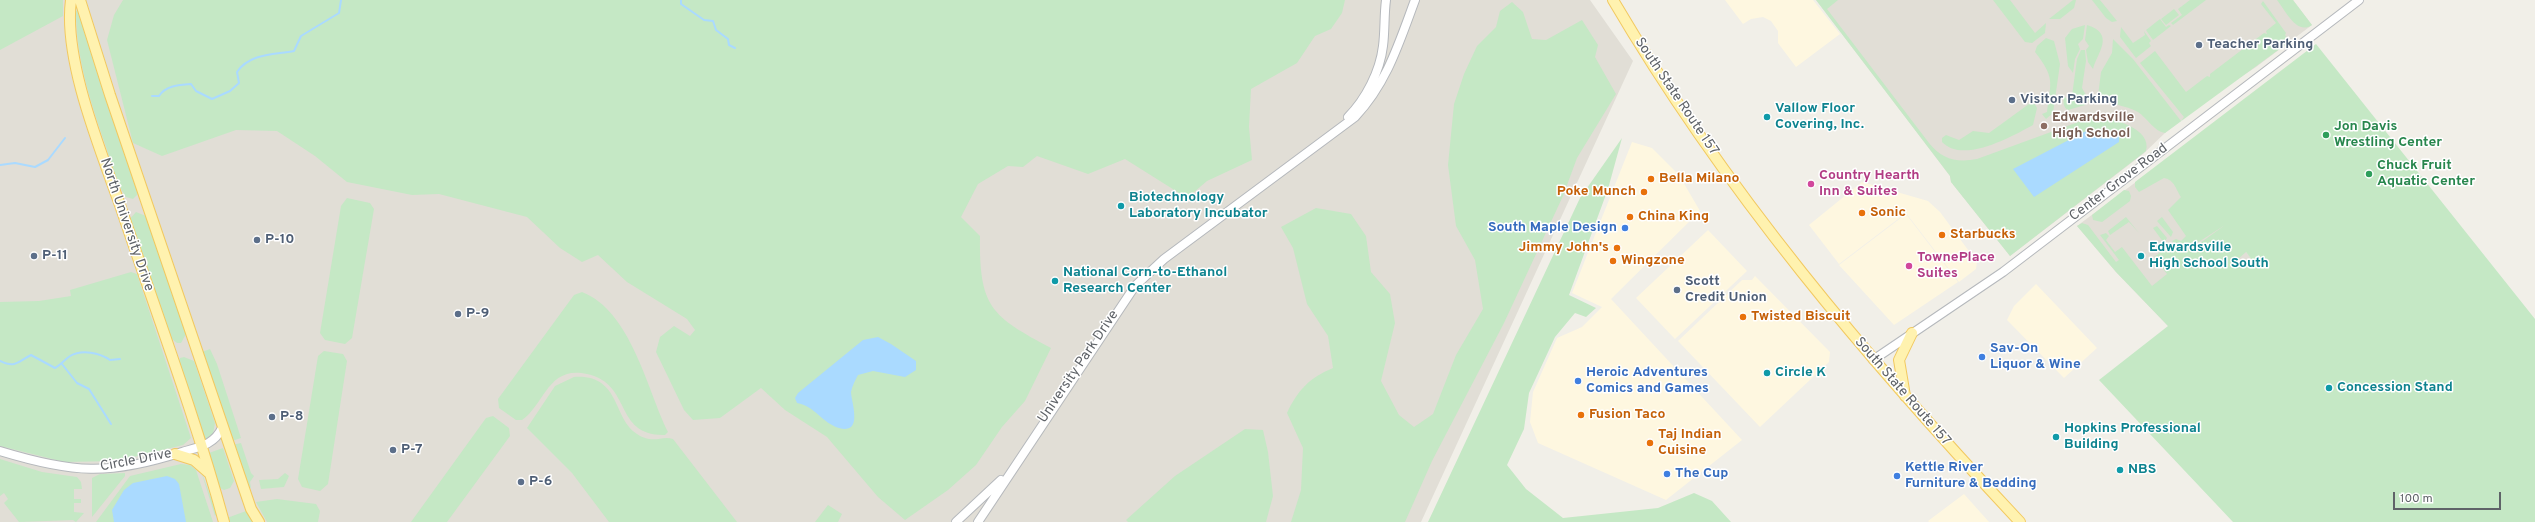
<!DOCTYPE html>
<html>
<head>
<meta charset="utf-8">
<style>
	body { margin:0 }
	#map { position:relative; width:2535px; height:522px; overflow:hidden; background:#f1efe8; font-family:Overpass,sans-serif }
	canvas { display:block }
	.scale { position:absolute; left:2393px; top:492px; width:108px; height:18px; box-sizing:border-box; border:2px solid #5f6368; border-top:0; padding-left:5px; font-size:12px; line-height:14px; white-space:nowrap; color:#5f6368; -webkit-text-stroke:3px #fff; paint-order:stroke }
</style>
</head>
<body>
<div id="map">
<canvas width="2535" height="522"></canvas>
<div class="scale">100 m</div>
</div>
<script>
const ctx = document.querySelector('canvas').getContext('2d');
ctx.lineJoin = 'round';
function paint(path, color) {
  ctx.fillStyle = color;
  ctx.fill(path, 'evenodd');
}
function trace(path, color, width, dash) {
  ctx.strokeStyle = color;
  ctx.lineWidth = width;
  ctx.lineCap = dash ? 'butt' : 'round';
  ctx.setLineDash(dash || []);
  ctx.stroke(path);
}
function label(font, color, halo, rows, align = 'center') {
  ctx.font = font + ' Overpass,sans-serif';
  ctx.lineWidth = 3;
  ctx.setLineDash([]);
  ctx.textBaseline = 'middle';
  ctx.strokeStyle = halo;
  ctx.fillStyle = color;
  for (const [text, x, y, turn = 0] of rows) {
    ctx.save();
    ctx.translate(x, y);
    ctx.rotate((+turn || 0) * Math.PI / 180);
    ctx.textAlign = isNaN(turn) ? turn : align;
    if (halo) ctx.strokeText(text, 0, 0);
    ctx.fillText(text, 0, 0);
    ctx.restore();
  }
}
const commercial = new Path2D(`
	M1725 0H1813L1840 34 1796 67 1778 43V31L1771 21 1763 17 1751 19 1743 24Z
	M1632 142 1652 148 1679 175 1700 211 1611 299 1742 440 1666 500 1538 443 1530 422 1533 392 1557 338 1582 327 1602 307 1572 293Z
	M1862 182 1928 201 1940 212 1977 262 1976 269 1959 282 1906 213 1839 264 1809 225Z
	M1906 214 1958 282 1894 325 1839 265Z
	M1708 230 1747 271 1675 339 1636 298Z
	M1755 276 1830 352 1829 362 1760 427 1678 341 1742 280H1752Z
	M2036 284 2097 348 2064 378 2007 320 2014 306Z
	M1964 494 1989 522H1929L1928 521Z`);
const education = new Path2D(`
	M0 0H1590L1633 61 1421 522H0Z
	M1816 0H2293L2312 25 2256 67 2218 92 2165 133 2143 154 2010 256 1951 182 1950 176Z
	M2152 170H2156L2209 205 2254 262 2168 326 2116 272 2077 226Z`);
const green = new Path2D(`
	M0 0H63V16L0 50Z
	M123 0H1345L1342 13 1331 29 1315 36 1297 63 1251 89 1249 127 1252 160 1207 181 1187 198 1125 159 1088 174 1037 156 1023 167 1008 166 978 184 961 217 980 236C979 307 991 316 1051 348L1025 401 1002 427 976 465 948 490 905 520 878 497 827 437 785 410 761 388 720 418 693 420 684 410 656 352 660 337 674 326 690 336 695 330 687 319 627 282 598 255 582 262 560 248 527 217 439 194 412 195 347 182 315 156 277 131 236 130 162 156 133 143 107 40 114 15Z
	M1816 0H1838L1827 9 1929 143C1942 159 1956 163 1977 159L2092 117C2107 116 2153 127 2146 151L2010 256 1951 182 1950 176Z
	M1993 0H2010L2035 33 2046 23 2045 33 2032 43 2025 42Z
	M2073 0H2076L2074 8 2060 19H2049Z
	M2092 0H2100L2117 21 2112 22 2106 18Z
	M2190 0H2206L2173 25 2171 23 2182 15 2178 9Z
	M2277 0H2293L2312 25C2297 35 2287 13 2277 0Z
	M2263 1 2286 33 2285 35 2288 39 2285 45 2165 133C2155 132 2147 118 2138 112 2126 105 2108 105 2098 96L2101 72 2112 53 2113 39 2133 59 2181 121 2184 117 2140 63 2155 51 2186 92 2207 76 2210 77V74L2264 33 2267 34 2266 31 2276 23 2261 4Z
	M1512 2 1523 12 1532 39 1546 40 1582 20 1598 45 1595 57 1616 94 1577 158 1563 196 1504 323 1432 461 1405 522H1291L1301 490 1303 448 1287 413C1298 390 1309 378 1333 368L1328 336 1307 304 1293 248 1281 227 1316 208 1351 214 1366 236 1371 272 1390 294 1395 323 1381 381 1399 415 1414 427 1433 414 1456 355 1483 309 1475 260 1456 226 1448 165 1454 104 1464 74 1477 46 1496 27 1500 11Z
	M2174 9 2179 15 2166 25 2161 19Z
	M78 10 138 191 137 195 133 199 126 197C116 183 111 162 105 144 90 101 76 57 76 11Z
	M2160 19 2166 27 2169 25 2171 26 2153 40 2146 30Z
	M2085 25 2083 39 2078 44 2080 49 2075 59 2073 73 2068 66 2065 38 2072 29Z
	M2087 25C2116 34 2097 53 2093 69L2088 62 2086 50 2089 46 2085 40Z
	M2121 27 2133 43 2145 35 2144 31 2151 41 2149 43 2151 46 2136 58 2120 37Z
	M2046 38 2054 41 2060 64 2053 113 2046 119 2042 114 2047 112C2051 81 2055 78 2035 52L2037 46Z
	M2316 44 2535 319V522H2233L2099 380 2168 326 2116 272 2077 226 2082 223 2088 225 2116 262 2119 260 2100 235 2106 233 2109 236 2106 240 2115 252 2122 247 2152 286 2167 274 2154 257 2172 244 2179 250 2196 246 2225 225 2194 245 2178 247 2172 241 2176 239 2181 241 2186 236 2168 210 2181 197C2176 190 2175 180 2164 178L2139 192 2135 187V182ZM2246 252 2252 260 2244 262 2238 259Z
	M2081 50H2085L2086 61 2082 88 2089 100 2085 105 2068 110C2063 107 2063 102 2064 96L2071 103 2077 59Z
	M2034 103 2037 108 2033 125C2011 137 1963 164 1942 142V138L1946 135 1959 140 1973 131 1989 133 2029 104Z
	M1622 138 1608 189 1569 295 1596 308 1586 317 1575 313 1555 337 1529 393 1524 429 1507 465 1526 489 1563 518 1658 508 1694 493 1712 501 1731 522H1428L1580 198Z
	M2124 190 2129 191 2131 196 2130 201 2102 222 2093 220 2092 215Z
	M347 198 370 203 374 209 352 338 345 344 325 340 320 333 341 206Z
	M136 212 146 216 186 334 181 343H177L172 339 129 220Z
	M2126 217 2139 233 2129 222 2110 235 2108 231Z
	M2162 217 2173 232 2171 237 2157 221Z
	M2157 226 2167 238 2164 243 2153 228Z
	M131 272 137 274 191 438 183 445 117 461 64 462 0 446V302L39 301 71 296 70 290Z
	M582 292C631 311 647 389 668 432L665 435C613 436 633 384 587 374 548 365 545 404 522 420H516L499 408 498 399 574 295Z
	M210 349 217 364 241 438 229 442 202 352Z
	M324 351 343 354 347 361 328 484 320 491 302 487 298 479 318 356Z
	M184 357 194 361 215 423 213 434 205 442 178 363 180 358Z
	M574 377C621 374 612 418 637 434 654 445 661 435 673 439L737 522H609L572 473 527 428 555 386Z
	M493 416 509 428 510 436 447 522H411L486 418Z
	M1245 429 1263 430 1268 452 1273 496 1266 522H1128L1126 520 1175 476Z
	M241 443 251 473 254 476 250 482 251 488 247 485 232 445Z
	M223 448 234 481 230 488 224 490 218 487 206 454Z
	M0 459 42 472 77 477 81 482 82 489H74V499H81V503H74V512L84 513 76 522 73 520 19 522 4 503 8 499 4 493 0 496Z
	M181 464 190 465 196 470 213 522H96L130 476Z
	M201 471 217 513 215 516Z
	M125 473V476L92 517V478L100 474Z
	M285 473 289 476 284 487 261 489 259 480 278 479Z
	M277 499 316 504 320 511 318 522H267L256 502Z
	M828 505 842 514 838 522H815Z
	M246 511 253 522H228L227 518Z`);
const water = new Path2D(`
	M2088 130H2107L2119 136V142L2034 197 2013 169Z
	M878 337 891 344 916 361V370L905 377 873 371 858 375C855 381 852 386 851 392 851 401 864 435 839 428 822 423 815 406 797 403L795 398 798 393 863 340Z
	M167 476 175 479 179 484 186 522H114L112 510 124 490 133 483Z`);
const stream = new Path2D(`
	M681 0V4L704 20 713 21 716 30 728 39 729 45 735 48
	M152 96H159C166 85 180 85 191 84L196 91 212 99 230 91 239 83 237 72C250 53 274 55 294 51L301 36 339 13 341 0
	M0 165 15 163 35 167 48 160 65 138
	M0 361C15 368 16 363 31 355L55 368C61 365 65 359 70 356 82 349 100 353 110 360L120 359
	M62 364 77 383 89 389 111 424`);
const minor = new Path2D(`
	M1348 117C1366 99 1380 71 1383 46 1385 31 1384 15 1386 0
	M1873 360 2003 272 2359 0
	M0 451C72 473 109 476 182 452 199 447 214 445 222 428
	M956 522 1001 480
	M978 522 1135 286 1164 259 1355 117C1387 83 1399 43 1415 0`);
const major = new Path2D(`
	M71 0C63 60 101 151 121 208 156 312 195 416 224 522
	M80 0 110 95 251 509 259 522
	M1613 0C1725 191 1869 361 2020 522
	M1905 396 1899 360 1912 333
	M175 454 194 460 209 473`);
const markers = [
	[2199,45,4,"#5c6f8a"],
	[2012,100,4,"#5c6f8a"],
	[1767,117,4,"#0f9aa8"],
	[2044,126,4,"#8d6e63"],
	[2326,135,4,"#2e9e5b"],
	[2369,174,4,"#2e9e5b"],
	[1651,179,4,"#e8710a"],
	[1811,184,4,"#d1479c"],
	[1644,192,4,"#e8710a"],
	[1121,206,4,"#0f9aa8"],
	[1862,213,4,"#e8710a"],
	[1630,217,4,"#e8710a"],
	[1625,228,4,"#3f7fe0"],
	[1942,235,4,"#e8710a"],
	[257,240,4,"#5c6f8a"],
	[1617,248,4,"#e8710a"],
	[34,256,4,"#5c6f8a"],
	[2141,256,4,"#0f9aa8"],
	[1613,261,4,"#e8710a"],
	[1909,266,4,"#d1479c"],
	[1055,281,4,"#0f9aa8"],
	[1677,290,4,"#5c6f8a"],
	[458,314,4,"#5c6f8a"],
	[1743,317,4,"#e8710a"],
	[1982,357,4,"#3f7fe0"],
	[1767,373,4,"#0f9aa8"],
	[1578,381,4,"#3f7fe0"],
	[2329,388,4,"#0f9aa8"],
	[1581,415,4,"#e8710a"],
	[272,417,4,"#5c6f8a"],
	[2056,437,4,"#0f9aa8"],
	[1650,443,4,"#e8710a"],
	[393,450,4,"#5c6f8a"],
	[2120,470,4,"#0f9aa8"],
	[1667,474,4,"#3f7fe0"],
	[1897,476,4,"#3f7fe0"],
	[521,482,4,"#5c6f8a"]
];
const serviceNames = [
	["Teacher Parking",2207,45],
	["Visitor Parking",2020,100],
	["P-10",265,240],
	["P-11",42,256],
	["Scott",1685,282],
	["Credit Union",1685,298],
	["P-9",466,314],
	["P-8",280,417],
	["P-7",401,450],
	["P-6",529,482]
];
const streetNames = [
	["South State Route 157",1676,97,56],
	["Center Grove Road",2119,183,-37],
	["North University Drive",126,225,71],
	["University Park Drive",1079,367,-56],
	["South State Route 157",1902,392,49],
	["Circle Drive",136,461,-11]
];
const cultureNames = [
	["Vallow Floor",1775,109],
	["Covering, Inc.",1775,125],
	["Biotechnology",1129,198],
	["Laboratory Incubator",1129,214],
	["Edwardsville",2149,248],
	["High School South",2149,264],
	["National Corn-to-Ethanol",1063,273],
	["Research Center",1063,289],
	["Circle K",1775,373],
	["Concession Stand",2337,388],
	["Hopkins Professional",2064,429],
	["Building",2064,445],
	["NBS",2128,470]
];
const educationNames = [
	["Edwardsville",2052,118],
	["High School",2052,134]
];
const leisureNames = [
	["Jon Davis",2334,127],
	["Wrestling Center",2334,143],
	["Chuck Fruit",2377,166],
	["Aquatic Center",2377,182]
];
const hotelNames = [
	["Country Hearth",1819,176],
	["Inn & Suites",1819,192],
	["TownePlace",1917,258],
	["Suites",1917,274]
];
const foodNames = [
	["Bella Milano",1659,179],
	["Poke Munch",1636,192,"right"],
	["Sonic",1870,213],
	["China King",1638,217],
	["Starbucks",1950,235],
	["Jimmy John's",1609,248,"right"],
	["Wingzone",1621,261],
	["Twisted Biscuit",1751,317],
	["Fusion Taco",1589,415],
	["Taj Indian",1658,435],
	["Cuisine",1658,451]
];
const shopNames = [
	["South Maple Design",1617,228,"right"],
	["Sav-On",1990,349],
	["Liquor & Wine",1990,365],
	["Heroic Adventures",1586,373],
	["Comics and Games",1586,389],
	["Kettle River",1905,468],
	["Furniture & Bedding",1905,484],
	["The Cup",1675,474]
];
paint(commercial, '#fef7e0');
paint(education, '#e1ded6');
paint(green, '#c5e8c5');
paint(water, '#aadaff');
trace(stream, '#aadaff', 2);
trace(minor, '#b5b8bc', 10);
trace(major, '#f2c960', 12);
trace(minor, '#fff', 8);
trace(major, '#fff2af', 10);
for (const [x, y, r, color] of markers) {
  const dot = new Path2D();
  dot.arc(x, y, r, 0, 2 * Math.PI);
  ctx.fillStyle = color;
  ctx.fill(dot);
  trace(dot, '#fff', 1.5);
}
label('bold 14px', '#4e5e75', '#fff', serviceNames, 'left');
label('14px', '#5f6368', '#fff', streetNames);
label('bold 14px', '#0d838f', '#fff', cultureNames, 'left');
label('bold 14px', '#785e54', '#fff', educationNames, 'left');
label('bold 14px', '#27864d', '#fff', leisureNames, 'left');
label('bold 14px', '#b23c85', '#fff', hotelNames, 'left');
label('bold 14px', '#c56008', '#fff', foodNames, 'left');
label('bold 14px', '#366cbe', '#fff', shopNames, 'left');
</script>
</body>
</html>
